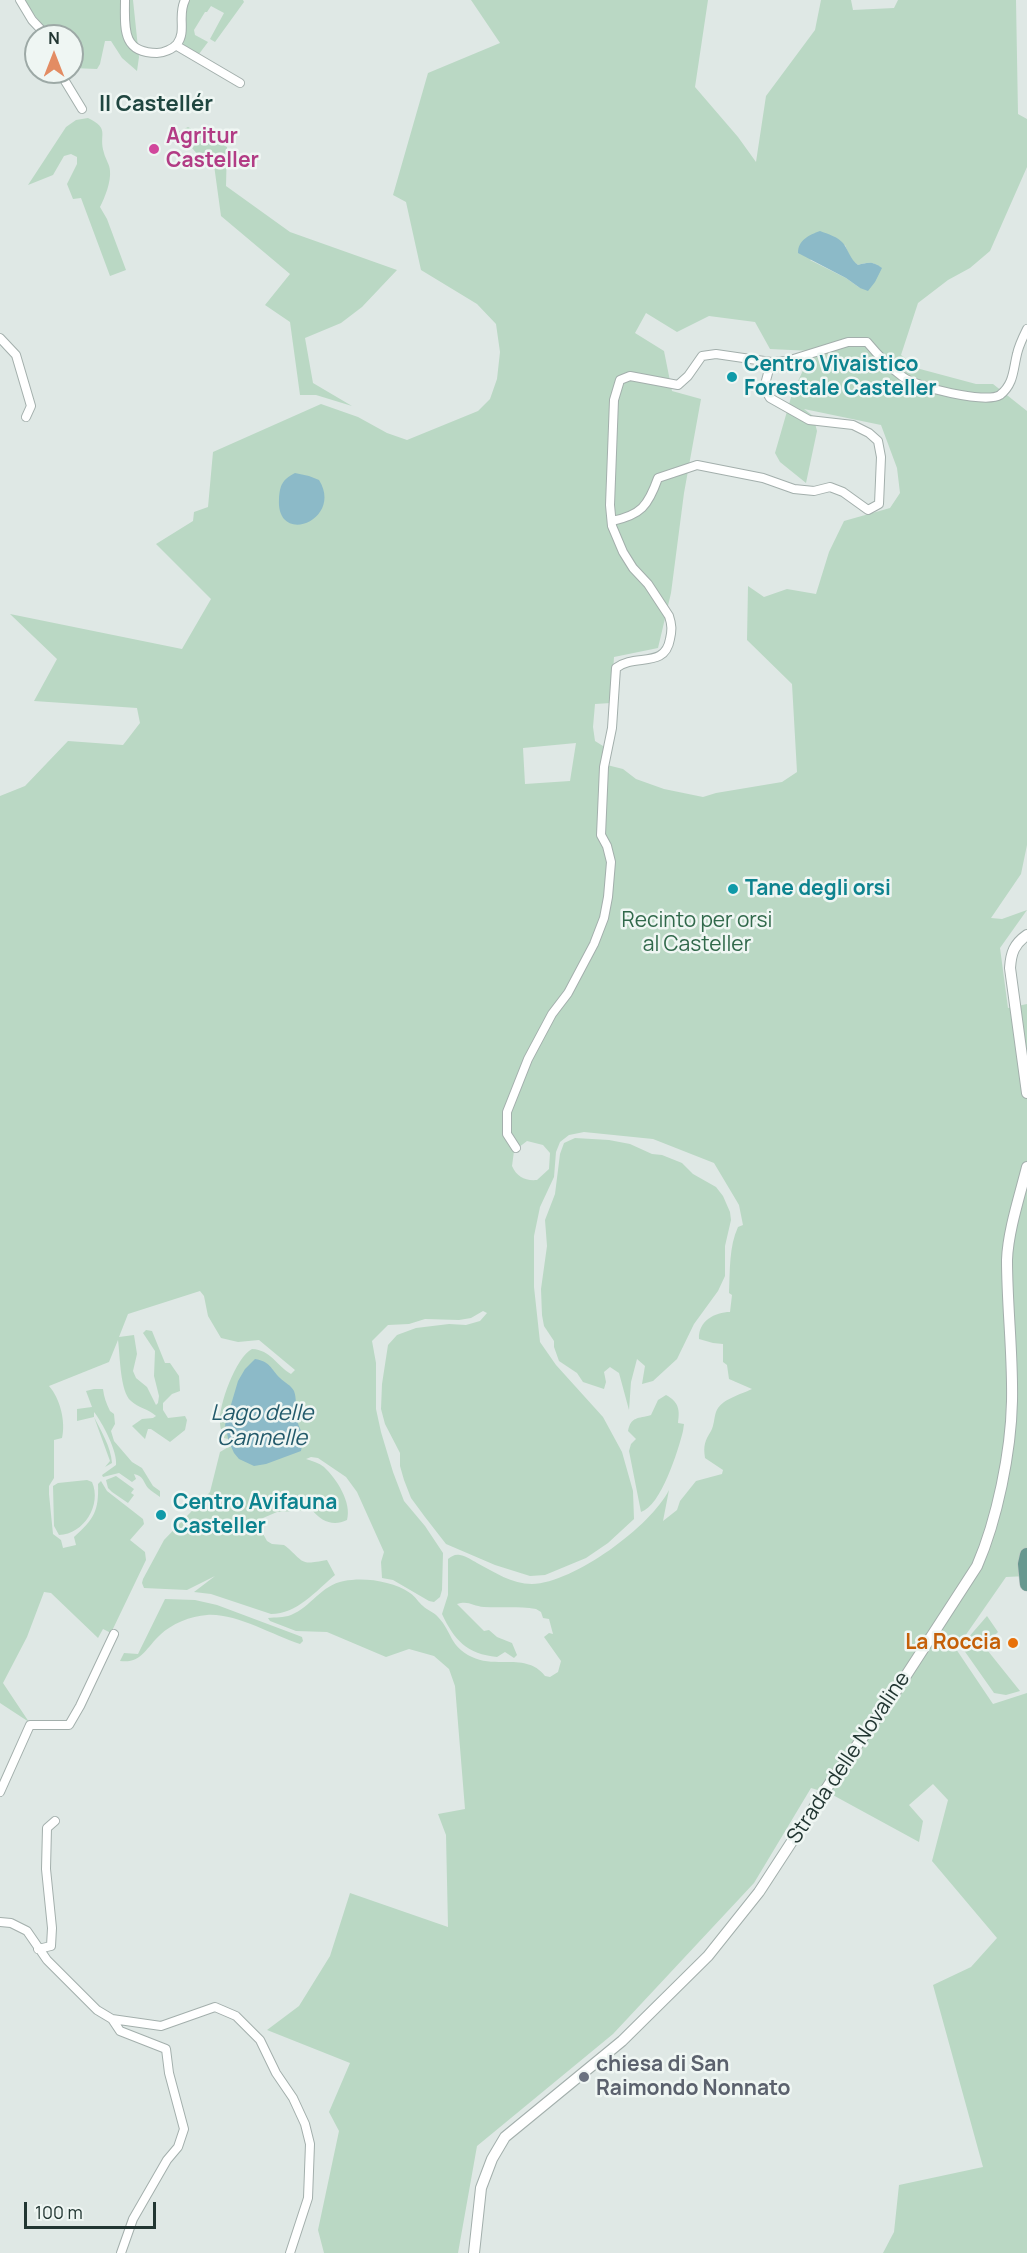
<!DOCTYPE html>
<html>
<head>
<meta charset="utf-8">
<style>
	body { margin:0 }
	#map { position:relative; width:1027px; height:2253px; overflow:hidden; background:#dfe8e5; font-family:Manrope,sans-serif }
	canvas { display:block }
	.north { position:absolute; left:24px; top:24px; width:60px; height:60px; box-sizing:border-box; background:#eff6f3; border:2px solid #9da9a6; border-radius:50%; rotate:0deg; font-size:16px; font-weight:700; line-height:24px; text-align:center; color:#223632 }
	.north::after { content:''; display:block; margin:auto; width:21px; height:27px; background:#e38c63; clip-path:polygon(50% 0,100% 100%,50% 72%,0 100%) }
	.scale { position:absolute; left:24px; top:2202px; width:132px; height:27px; box-sizing:border-box; border:3px solid #223632; border-top:0; padding-left:8px; font-size:18px; line-height:21px; white-space:nowrap; color:#223632; -webkit-text-stroke:4px #eff6f3; paint-order:stroke }
</style>
</head>
<body>
<div id="map">
<canvas width="1027" height="2253"></canvas>
<div class="north">N</div>
<div class="scale">100 m</div>
</div>
<script>
const ctx = document.querySelector('canvas').getContext('2d');
ctx.lineJoin = 'round';
function paint(path, color) {
  ctx.fillStyle = color;
  ctx.fill(path, 'evenodd');
}
function trace(path, color, width, dash) {
  ctx.strokeStyle = color;
  ctx.lineWidth = width;
  ctx.lineCap = dash ? 'butt' : 'round';
  ctx.setLineDash(dash || []);
  ctx.stroke(path);
}
function label(font, color, halo, rows, align = 'center') {
  ctx.font = font + ' Manrope,sans-serif';
  ctx.lineWidth = 5;
  ctx.setLineDash([]);
  ctx.textBaseline = 'middle';
  ctx.strokeStyle = halo;
  ctx.fillStyle = color;
  for (const [text, x, y, turn = 0] of rows) {
    ctx.save();
    ctx.translate(x, y);
    ctx.rotate((+turn || 0) * Math.PI / 180);
    ctx.textAlign = isNaN(turn) ? turn : align;
    if (halo) ctx.strokeText(text, 0, 0);
    ctx.fillText(text, 0, 0);
    ctx.restore();
  }
}
const green = new Path2D(`
	M22 0H133L139 57 137 71 122 58 111 41H105L100 64 97 69 72 68V36H52Z
	M189 0H243L244 2 215 42 210 39 224 13 211 6 207 12H205L194 30 195 35 208 42 199 54C194 53 184 50 183 43 181 35 186 9 189 0Z
	M471 0H708L695 87 738 137 756 162 766 96 815 30 821 0H851L853 10 894 8 898 0H1016L1018 114 1027 119V167L990 251 970 268 948 280 918 303 901 355 920 369 976 384H993L1027 411V845L1021 874 991 918 1002 919 1027 910 1000 948 1008 1008 1027 1004V1576L1006 1577 956 1649 993 1704 1027 1693V2253H883L894 2232 899 2185 983 2167 933 1985 971 1967 997 1938 932 1861 948 1800 933 1784 909 1805 923 1821 919 1842 831 1794 811 1788 754 1883 613 2034 477 2146 458 2253H324L318 2230 339 2131 329 2112 350 2063 267 2030 299 2006 330 1956 350 1893 448 1927 446 1835 438 1814 465 1809 455 1686 449 1669 434 1656 409 1649 386 1657 327 1632 296 1631 270 1621 268 1618C276 1617 283 1618 291 1615 311 1607 321 1585 344 1581 364 1577 393 1581 410 1593 416 1597 418 1602 423 1606 427 1610 434 1612 438 1617 453 1633 449 1646 472 1657 496 1669 527 1652 545 1676L550 1677 558 1672 561 1661 544 1637 549 1633 553 1634 549 1619 543 1618 541 1612 536 1609C518 1606 502 1608 484 1607 473 1606 468 1600 457 1604L484 1631 489 1630 497 1637 512 1643 517 1655 514 1658 505 1652 497 1657C467 1654 454 1640 442 1614L448 1595V1559C452 1556 455 1554 460 1555 466 1556 472 1560 477 1563 494 1572 512 1584 532 1584 574 1583 651 1526 669 1490L663 1521 677 1510 680 1501 696 1481 722 1474 723 1470 705 1458C703 1445 705 1441 711 1431 714 1426 714 1418 716 1412 721 1399 740 1395 752 1389L729 1379 727 1365 723 1362V1344L713 1343 699 1339C698 1321 715 1312 730 1312L732 1295 729 1293C730 1271 729 1246 738 1227L743 1225 739 1205 714 1163 653 1139 584 1132 569 1135 560 1142 556 1152 554 1177 540 1207 534 1236V1287L540 1342 556 1365 603 1417 622 1452 633 1491 634 1519 608 1543 586 1558 545 1575 530 1576 495 1565 446 1544 425 1517 411 1498 404 1480 400 1466V1453L385 1424 381 1409 382 1384 388 1345 397 1335 416 1328 449 1324 466 1325 480 1321 487 1313 483 1311 471 1318 459 1320 425 1319 409 1324 388 1325 372 1341 376 1363V1409L381 1432 393 1472 404 1501 425 1526 443 1553 442 1590 440 1597 434 1602 429 1601 393 1580 382 1578 381 1562 384 1552 357 1492 346 1477 318 1458 311 1457 306 1459C312 1461 319 1463 324 1467 337 1479 352 1503 347 1520 333 1527 321 1521 312 1510L277 1512 256 1521 267 1541 272 1544 284 1545C305 1561 297 1566 327 1560L335 1575C316 1591 297 1614 271 1614L211 1594 194 1592 215 1576 187 1590 144 1588 142 1583 143 1579 164 1540 210 1492 220 1452 230 1446 246 1459 228 1439 224 1438C222 1433 220 1428 220 1423 218 1406 236 1357 252 1349 271 1350 276 1365 291 1374L295 1370 259 1340 238 1342 221 1338 208 1316 204 1296 200 1291 128 1314 119 1337 134 1335 137 1354 133 1371 136 1378 147 1387 156 1405 158 1403 159 1396 154 1376 155 1351 143 1333 146 1330 152 1331 165 1363H170L179 1376 180 1391 172 1394 163 1403V1410L168 1418 185 1416 187 1420 185 1430 170 1442 151 1429H148L145 1439 132 1426 142 1419 153 1418 156 1416C149 1409 138 1408 131 1401 120 1392 120 1354 118 1340L109 1362 49 1386C60 1398 66 1422 62 1438L54 1440V1478L49 1486V1494L53 1534 61 1540 63 1548 76 1545 74 1537C94 1519 99 1511 98 1484L101 1481 107 1491 143 1519 144 1524 130 1540 145 1552 146 1560 111 1633 103 1629 98 1638 51 1593 44 1592 27 1637 3 1683 29 1722 0 1703V796L25 786 68 741 123 745 140 723 137 708 34 701 57 659 10 614 182 649 211 599 156 544 193 521 194 512 208 507 213 452 321 404 358 417 387 433 407 440 478 411 490 399 497 379 500 352 496 324 477 304 421 270 406 202 393 195 428 73 500 43ZM845 245 851 260 858 265C868 262 873 261 881 268L860 288 846 278 810 260ZM646 313 677 332 709 316 755 322 770 349 812 351 792 394 775 453 780 462 806 483 817 431 813 416 804 409 881 425 897 468 900 493 890 508 844 521 829 552 816 594 787 589 764 597 748 586 747 640 792 684 797 772 782 782 716 793 703 797 664 789 636 779 623 769 603 764V746L595 741 593 727 595 704 611 703 614 657 658 648 671 593 684 493 701 399 672 391 664 351 635 333ZM576 743 570 781 525 784 523 748ZM527 1141 543 1145 550 1153 549 1169 537 1180C525 1181 517 1177 512 1166L514 1151Z
	M88 118C111 129 98 134 104 153 105 158 110 165 110 171 111 182 105 197 100 207L107 219 126 270 110 276 81 198 73 199 67 184 77 164V157L71 154 64 156 53 175 28 185 66 127 76 120Z
	M188 127 227 147 226 186 290 232 397 270 362 307 341 323 305 338 313 383 352 406 316 395H300L290 322 265 305 290 274 221 216 214 165 199 156 178 132Z
	M575 1138 609 1140 630 1144 652 1154 662 1155 682 1163 693 1174 716 1187 723 1196 730 1212 731 1220 725 1246V1276L718 1291 694 1324 677 1359 653 1381 642 1384 645 1366 637 1359 631 1382 629 1410 619 1373 610 1367 604 1372 606 1382 604 1389 583 1382 577 1373 559 1361 554 1347V1341L544 1326 542 1315 541 1289 547 1246 545 1220 555 1194 560 1154 564 1143Z
	M94 1389H103C104 1397 106 1403 110 1411L114 1414 115 1424 111 1431 114 1441 132 1462 142 1468 153 1486 160 1491V1497C156 1494 151 1491 148 1488 143 1482 144 1476 134 1474L136 1479 132 1482 119 1473 103 1477 102 1475 116 1465C118 1452 102 1422 94 1412V1417C101 1431 111 1447 112 1463L105 1467 110 1461 94 1417 77 1421V1409L92 1407 86 1391Z
	M666 1395C679 1402 680 1410 678 1423L684 1424 683 1431C678 1451 661 1506 641 1512L629 1451 631 1444 636 1439 628 1431C631 1416 638 1419 651 1415L658 1400Z
	M116 1476 134 1489 131 1493 134 1495 128 1503 112 1492 108 1488 106 1480Z
	M87 1480 92 1482C102 1505 84 1534 59 1535L54 1526 53 1486 58 1483Z
	M165 1599 195 1600 217 1605 297 1635 302 1637 303 1641 300 1644C272 1635 236 1613 207 1615 191 1616 171 1624 160 1635 146 1648 141 1664 120 1661L124 1653 138 1654Z
	M987 1616 998 1632 984 1646 1020 1691 1006 1695 994 1693 961 1646Z`);
const water = new Path2D(`
	M820 231C828 234 838 237 843 243 849 251 850 259 858 265 868 262 873 261 882 268L875 282 868 291 860 288 846 278 798 253C798 240 809 235 820 231Z
	M295 473 309 476 319 480C344 520 276 547 279 499 280 485 282 480 295 473Z
	M255 1359C271 1362 270 1368 280 1378 285 1383 291 1385 294 1391 297 1399 295 1407 296 1415 299 1434 306 1429 301 1451L266 1464 254 1466 239 1459 234 1453 229 1442 225 1425 238 1381 245 1369Z`);
const minor = new Path2D(`
	M20 0 32 20 47 36
	M125 0C125 27 121 53 157 53 163 53 173 49 177 44 187 31 177 16 185 0
	M177 46 240 83
	M63 72 65 81 82 109
	M0 338 16 355 31 406 26 417
	M612 521C641 515 648 506 658 478L697 465 763 478 794 489 814 491 830 487 843 492 868 510 879 504 881 457 878 441 869 433 853 425 809 420 770 398 764 388 771 362
	M516 1148 507 1134V1112L528 1059 552 1014 568 993 594 944 604 918 608 897 611 862 607 846 601 835 604 767 612 728 616 668C635 653 665 669 670 639 672 630 672 625 669 616L648 584 633 568 623 552 612 526 610 505 614 400 620 380 630 376 678 385 688 376 702 356 716 354 771 362 787 361 848 342H867C877 354 889 367 903 377 916 387 986 404 1000 395 1014 384 1013 370 1017 354 1019 345 1023 337 1027 329
	M0 1792 30 1725H69L80 1706 114 1634
	M0 1922 11 1923 27 1931 47 1960 97 2010 112 2019 120 2031 166 2049 169 2073 184 2129 178 2147 167 2160 133 2219 121 2253
	M38 1949 51 1946 52 1928 46 1869 47 1828 55 1821
	M112 2019 161 2026 215 2007 236 2016 260 2040 276 2073 293 2098 305 2124 310 2144 308 2198 290 2253`);
const tertiary = new Path2D(`
	M1027 935C1014 944 1011 953 1010 968L1027 1093
	M474 2253 481 2188 492 2159 505 2137 622 2041 708 1956 759 1892 830 1783 896 1691 977 1566C997 1520 1011 1452 1012 1401 1013 1354 1007 1307 1007 1260 1008 1231 1020 1195 1027 1167`);
const primary = new Path2D(`
	M1027 1555 1025 1564 1027 1584`);
const markers = [
	[154,149,6,"#d1479c"],
	[732,377,6,"#0f9aa8"],
	[733,889,6,"#0f9aa8"],
	[161,1515,6,"#0f9aa8"],
	[1013,1643,6,"#e8710a"],
	[584,2077,6,"#6b7280"]
];
const hotelNames = [
	["Agritur",166,137],
	["Casteller",166,161]
];
const cultureNames = [
	["Centro Vivaistico",744,365],
	["Forestale Casteller",744,389],
	["Tane degli orsi",745,889],
	["Centro Avifauna",173,1503],
	["Casteller",173,1527]
];
const parkNames = [
	["Recinto per orsi",697,921],
	["al Casteller",697,945]
];
const foodNames = [
	["La Roccia",1001,1643]
];
const streetNames = [
	["Strada delle Novaline",849,1758,-56]
];
const worshipNames = [
	["chiesa di San",596,2065],
	["Raimondo Nonnato",596,2089]
];
const neighbourhoodNames = [
	["Il Castellér",156,105]
];
const waterNames = [
	["Lago delle",262,1414],
	["Cannelle",262,1439]
];
paint(green, '#bad8c4');
paint(water, '#8cbac8');
trace(minor, '#a3afac', 10);
trace(tertiary, '#a3afac', 12);
trace(primary, '#bdc3c2', 15);
trace(minor, '#fff', 8);
trace(tertiary, '#fff', 10);
trace(primary, '#689990', 14);
for (const [x, y, r, color] of markers) {
  const dot = new Path2D();
  dot.arc(x, y, r, 0, 2 * Math.PI);
  ctx.fillStyle = color;
  ctx.fill(dot);
  trace(dot, '#eff6f3', 2);
}
label('bold 21px', '#b23c85', '#eff6f3', hotelNames, 'left');
label('bold 21px', '#0d838f', '#eff6f3', cultureNames, 'left');
label('21px', '#31694b', '#eff6f3', parkNames);
label('bold 21px', '#c56008', '#eff6f3', foodNames, 'right');
label('21px', '#223632', '#eff6f3', streetNames);
label('bold 21px', '#5b616d', '#eff6f3', worshipNames, 'left');
label('bold 22px', '#204640', '#eff6f3', neighbourhoodNames);
label('italic 22px', '#235a6b', '#eff6f3', waterNames);
</script>
</body>
</html>
